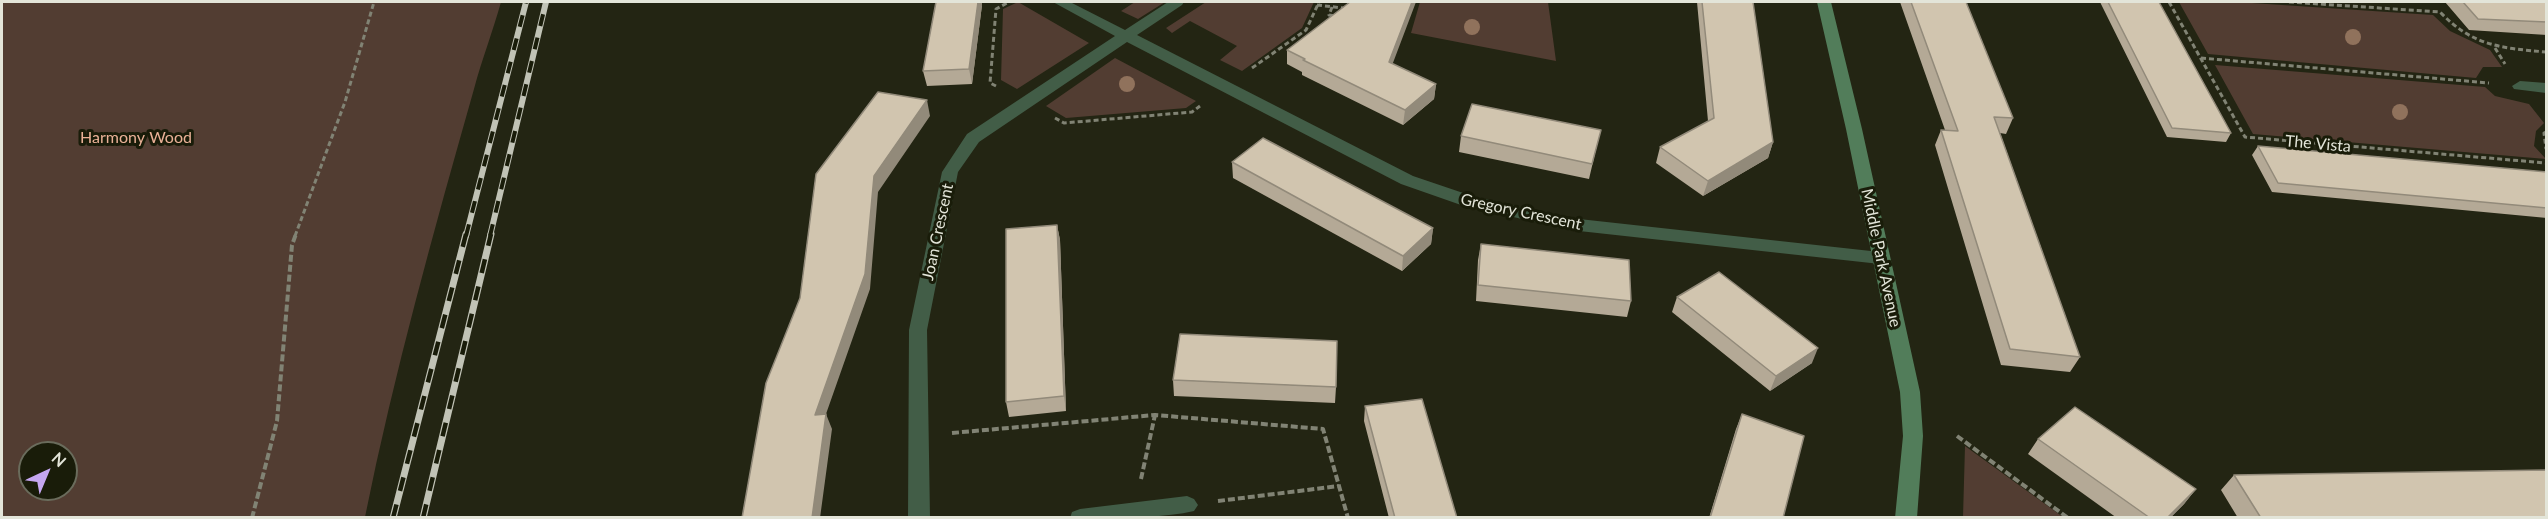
<!DOCTYPE html>
<html>
<head>
<meta charset="utf-8">
<style>
	body { margin:0 }
	#map { position:relative; width:2548px; height:519px; overflow:hidden; background:#232513; font-family:Lato,sans-serif }
	canvas { display:block }
	.frame { position:absolute; inset:0; border:3px solid #e3e5d9; pointer-events:none }
	.north { position:absolute; left:18px; top:441px; width:60px; height:60px; box-sizing:border-box; background:#191c09; border:2px solid #6a6c5c; border-radius:50%; rotate:44deg; font-size:16px; font-weight:700; line-height:24px; text-align:center; color:#e3e5d9 }
	.north::after { content:''; display:block; margin:auto; width:21px; height:27px; background:#c5a7f1; clip-path:polygon(50% 0,100% 100%,50% 72%,0 100%) }
</style>
</head>
<body>
<div id="map">
<canvas width="2548" height="519"></canvas>
<div class="frame"></div>
<div class="north">N</div>
</div>
<script>
const ctx = document.querySelector('canvas').getContext('2d');
ctx.lineJoin = 'round';
function paint(path, color) {
  ctx.fillStyle = color;
  ctx.fill(path, 'evenodd');
}
function trace(path, color, width, dash) {
  ctx.strokeStyle = color;
  ctx.lineWidth = width;
  ctx.lineCap = dash ? 'butt' : 'round';
  ctx.setLineDash(dash || []);
  ctx.stroke(path);
}
function label(font, color, halo, rows, align = 'center') {
  ctx.font = font + ' Lato,sans-serif';
  ctx.lineWidth = 6;
  ctx.setLineDash([]);
  ctx.textBaseline = 'middle';
  ctx.strokeStyle = halo;
  ctx.fillStyle = color;
  for (const [text, x, y, turn = 0] of rows) {
    ctx.save();
    ctx.translate(x, y);
    ctx.rotate((+turn || 0) * Math.PI / 180);
    ctx.textAlign = isNaN(turn) ? turn : align;
    if (halo) ctx.strokeText(text, 0, 0);
    ctx.fillText(text, 0, 0);
    ctx.restore();
  }
}
const green = new Path2D(`
	M2 2H501C493 31 482 59 474 89 434 230 394 373 365 517H2ZM30 453H66V489H30Z
	M1018 2 1089 43 1017 89 1001 80 1003 9Z
	M1135 2H1165L1138 19 1121 11Z
	M1206 2H1314L1302 28 1242 71 1220 60 1237 46 1190 21 1172 33 1166 28Z
	M1420 2H1548L1556 61 1411 33Z
	M2179 2H2237L2433 15 2450 31 2490 50 2502 67H2483L2476 78 2208 54Z
	M1115 58 1196 101 1186 108 1066 118 1046 106Z
	M2215 65 2485 87 2495 96 2529 104 2544 123 2536 131 2534 146 2546 159 2253 134Z
	M1965 446 2063 517H1963Z`);
const pathFar1 = new Path2D(`
	M2169 2 2245 137 2546 163
	M2289 2 2440 12C2473 46 2500 48 2546 52
	M1317 5 1343 8
	M1332 7 1329 15 1335 16
	M2495 48 2505 64
	M2201 58 2489 83
	M1252 68 1306 30 1319 2
	M996 86 990 83 996 9 1009 2
	M1055 118 1064 123 1192 112 1200 106
	M2546 132 2544 133 2546 149
	M295 236 345 102 374 2`);
const path = new Path2D(`
	M952 433 1155 415 1323 429 1348 518
	M1957 436 2068 518
	M1141 479 1155 415
	M1218 501 1339 486
	M252 518 277 421 292 245 296 234`);
const street = new Path2D(`
	M1053 2H1070L1125 30 1168 2H1184L1182 5 1137 35 1413 176 1472 196 1570 218 1880 252 1886 254 1889 258 1886 262 1880 264 1570 230 1461 205 1401 184 1127 42 979 142 958 172 927 330 930 518H908L909 330 942 172 967 134 1115 36Z
	M2520 81 2546 83V93L2514 89 2512 86Z
	M1187 496 1194 499 1198 505 1194 511C1159 519 1108 518 1070 518L1072 512 1080 509Z`);
const secondary = new Path2D(`
	M1817 2H1831L1862 129 1920 392 1923 436 1917 518H1895L1903 436 1900 392 1846 129Z`);
const railFar1 = new Path2D(`
	M466 236 526 2
	M490 236 546 2`);
const rail = new Path2D(`
	M393 518 466 234
	M423 518 491 234`);
const trees = [
	[1472,27],
	[2353,37],
	[1127,84],
	[2400,112]
];
const wall = new Path2D(`
	M1697 2H1753L1773 142 1768 158 1703 196 1656 163 1660 147 1708 121Z
	M1900 2H1966L2013 118 2006 134 2000 133 2080 357 2070 372 2001 365 1935 145 1941 130H1945Z
	M2100 2H2159L2231 133 2226 142 2167 137Z
	M2445 2H2547V35L2469 30Z
	M982 5 972 84 927 86 923 71Z
	M1287 50 1392 64 1436 84 1434 99 1403 125 1302 75V72L1287 64Z
	M1461 136 1597 145 1589 179 1459 152Z
	M2258 146 2547 172V218L2272 192 2252 155Z
	M1232 162 1433 228 1431 244 1402 271 1233 178Z
	M1057 225 1060 240 1066 411 1009 417 1006 402Z
	M1481 244 1631 301 1627 317 1476 301 1478 260Z
	M1677 297 1812 363 1770 391 1672 312Z
	M1173 380 1336 387 1335 403 1174 396Z
	M1365 406 1457 518H1389L1364 421Z
	M1742 414 1783 518H1709L1736 429Z
	M2038 439 2196 489 2184 504 2170 518H2117L2028 454Z
	M2234 475 2547 518H2238L2221 490Z`);
const shadedWall = new Path2D(`
	M978 2H982V5L972 84 969 69Z
	M1412 2H1416L1388 76 1389 62Z
	M1436 84 1434 99 1403 125 1405 110Z
	M927 100 930 116 878 192 870 289 826 414 832 429 820 518H812L815 415 874 176Z
	M1773 142 1768 158 1703 196 1708 181Z
	M1057 225 1060 240 1066 411 1064 396Z
	M1433 228 1431 244 1402 271 1403 256Z
	M1818 348 1812 363 1770 391 1776 376Z
	M2196 489 2184 504 2170 518H2167Z`);
const building = new Path2D(`
	M936 2H978L969 69 923 71Z
	M1350 2H1412L1389 62 1436 84 1405 110 1303 60 1305 59 1287 50Z
	M1702 2H1753L1773 142 1708 181 1660 147 1714 118Z
	M1911 2H1966L2013 118 1994 117 2080 357 2010 349 1941 130 1958 131Z
	M2108 2H2159L2231 133 2172 128Z
	M2463 2H2547V22L2478 19Z
	M878 92 927 100 874 176 865 274 815 415 826 414 812 518H742L766 383 800 298 816 174Z
	M1472 104 1601 130 1592 164 1461 136Z
	M1263 138 1433 228 1403 256 1232 162Z
	M2258 146 2547 172V208L2278 183Z
	M1057 225 1064 396 1006 402V229Z
	M1481 244 1629 260 1631 301 1478 285Z
	M1719 272 1818 348 1776 376 1677 297Z
	M1180 334 1337 341 1336 387 1173 380Z
	M1422 399 1457 518H1395L1365 406Z
	M2075 407 2196 489 2167 518H2150L2038 439Z
	M1742 414 1804 436 1783 518H1710Z
	M2547 470V518H2261L2234 475Z`);
const parkNames = [
	["Harmony Wood",136,138]
];
const streetNames = [
	["The Vista",2318,144,5],
	["Gregory Crescent",1521,212,12],
	["Joan Crescent",938,232,-78],
	["Middle Park Avenue",1881,258,78]
];
paint(green, '#523d32');
trace(pathFar1, '#818374', 3, [5, 3]);
trace(path, '#818374', 4, [7, 3]);
paint(street, '#425d47');
paint(secondary, '#527d5a');
trace(railFar1, '#c1c3b6', 6);
trace(rail, '#c1c3b6', 7);
trace(railFar1, '#191c09', 4, [12]);
trace(rail, '#191c09', 4.5, [14]);
ctx.fillStyle = '#90725c';
for (const [x, y] of trees) {
  ctx.beginPath();
  ctx.arc(x, y, 8, 0, 2 * Math.PI);
  ctx.fill();
}
paint(wall, '#b4a996');
paint(shadedWall, '#928a7a');
paint(building, '#d1c5af');
trace(building, '#928a7a', 1.5);
label('16px', '#eab197', '#191c09', parkNames);
label('16px', '#e3e5d9', '#191c09', streetNames);
</script>
</body>
</html>
